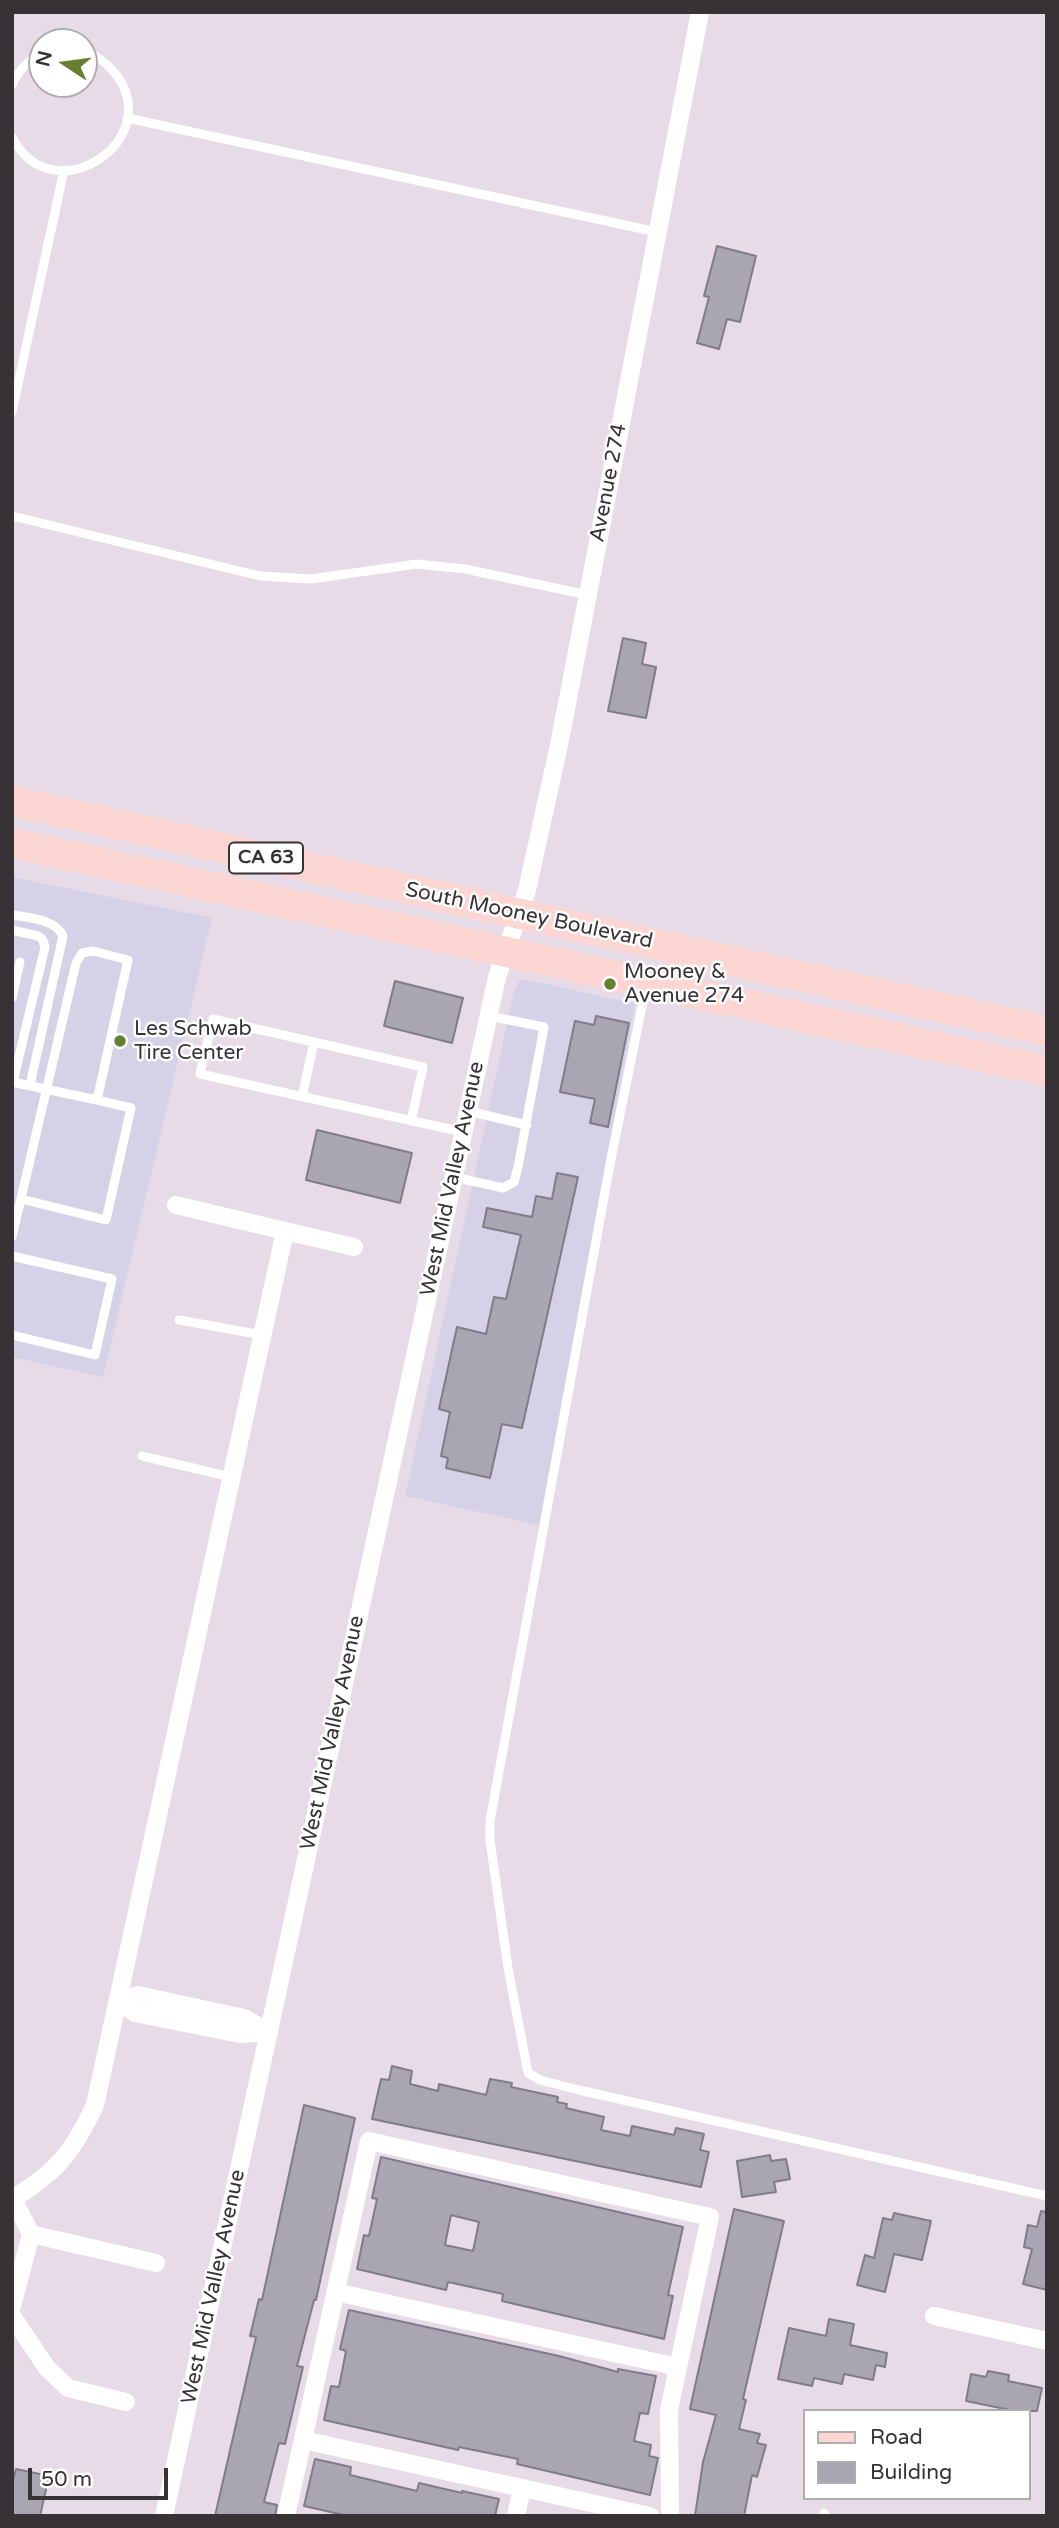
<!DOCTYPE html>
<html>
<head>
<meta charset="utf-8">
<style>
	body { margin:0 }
	#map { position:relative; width:1059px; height:2528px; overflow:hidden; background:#e6dbe6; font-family:"Varela Round",sans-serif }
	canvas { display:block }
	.frame { position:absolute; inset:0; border:14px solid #363236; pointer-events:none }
	.legend { position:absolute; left:803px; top:2409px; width:228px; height:91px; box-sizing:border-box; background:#fff; border:2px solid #afadaf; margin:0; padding:9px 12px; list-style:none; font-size:21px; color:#363236 }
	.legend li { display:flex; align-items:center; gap:14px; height:35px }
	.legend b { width:35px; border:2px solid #afadaf }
	.north { position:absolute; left:28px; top:28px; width:70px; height:70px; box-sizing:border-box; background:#fff; border:2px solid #afadaf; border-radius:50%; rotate:283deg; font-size:19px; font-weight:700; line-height:28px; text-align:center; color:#363236 }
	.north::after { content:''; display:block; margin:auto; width:24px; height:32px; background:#677f31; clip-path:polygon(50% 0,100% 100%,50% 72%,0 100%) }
	.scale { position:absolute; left:28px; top:2468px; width:140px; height:32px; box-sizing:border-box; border:4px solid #363236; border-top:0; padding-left:9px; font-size:21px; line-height:24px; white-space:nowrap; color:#363236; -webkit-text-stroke:5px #fff; paint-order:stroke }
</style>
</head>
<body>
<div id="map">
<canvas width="1059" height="2528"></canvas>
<div class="frame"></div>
<ul class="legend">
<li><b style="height:9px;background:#fbd6d3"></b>Road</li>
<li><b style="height:19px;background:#aaa5b3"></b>Building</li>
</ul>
<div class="north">N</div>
<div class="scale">50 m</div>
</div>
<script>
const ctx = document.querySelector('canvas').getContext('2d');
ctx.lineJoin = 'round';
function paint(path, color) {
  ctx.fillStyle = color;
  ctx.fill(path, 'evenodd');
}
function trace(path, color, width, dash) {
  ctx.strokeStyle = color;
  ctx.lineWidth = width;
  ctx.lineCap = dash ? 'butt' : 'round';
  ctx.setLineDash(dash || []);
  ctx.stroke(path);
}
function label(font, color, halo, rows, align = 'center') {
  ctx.font = font + ' "Varela Round",sans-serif';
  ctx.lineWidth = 5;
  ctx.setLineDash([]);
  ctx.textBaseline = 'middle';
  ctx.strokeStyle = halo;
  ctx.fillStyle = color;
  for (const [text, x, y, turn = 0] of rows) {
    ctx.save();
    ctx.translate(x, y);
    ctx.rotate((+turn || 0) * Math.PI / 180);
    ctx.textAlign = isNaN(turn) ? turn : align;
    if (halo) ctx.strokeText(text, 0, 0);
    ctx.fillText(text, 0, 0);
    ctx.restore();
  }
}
const commercial = new Path2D(`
	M12 877 212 918 103 1377 12 1357Z
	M520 980H528L635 1004 539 1525 405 1496 514 991Z`);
const building = new Path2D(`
	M717 246 756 256 740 322 727 319 719 349 697 343 709 297 704 296Z
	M623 638 646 643 642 664 656 667 646 718 608 711Z
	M395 981 463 998 452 1043 384 1026Z
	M596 1016 629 1023 608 1127 590 1123 595 1099 560 1092 575 1021 594 1025Z
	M317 1130 412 1153 400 1203 306 1180Z
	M557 1173 578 1177 522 1428 502 1424 490 1478 446 1468 448 1458 441 1456 450 1412 439 1409 457 1327 486 1334 494 1297 506 1299 521 1235 483 1227 487 1208 532 1217 536 1196 552 1199Z
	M392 2066 412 2071 410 2084 438 2091 439 2084 486 2095 490 2079 512 2083 511 2087 558 2097 557 2102 567 2104 566 2108 604 2117 601 2130 630 2136 632 2126 674 2135 676 2128 704 2134 700 2150 709 2152 701 2187 372 2119 381 2079 389 2080Z
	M304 2105 355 2118 316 2300H314L297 2366 303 2367 285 2444 279 2443 264 2502 277 2505 275 2516H215L256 2337 250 2336 259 2299 262 2300Z
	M770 2155 771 2161 786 2159 790 2179 774 2182 776 2192 742 2197 737 2161Z
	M381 2157 683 2227 668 2295 673 2296 664 2339 502 2301 503 2294 448 2282 446 2290 357 2269 364 2235 369 2236 377 2199 372 2198ZM451 2215 479 2222 473 2251 445 2245Z
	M734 2209 784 2221 743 2399 746 2400 739 2429 760 2434 757 2443 766 2445 757 2477 752 2475 744 2516H695L703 2462 716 2415 690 2409Z
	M1041 2211 1047 2212V2290L1023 2284 1032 2249 1024 2247 1028 2225 1037 2227Z
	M894 2213 931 2221 922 2260 894 2254 885 2292 857 2285 865 2255 874 2258 883 2218 892 2220Z
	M349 2310 559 2356 618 2372V2369L656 2376 648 2414 640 2413 634 2441 651 2445 649 2456 658 2458 650 2495 517 2464 518 2459 459 2447 458 2450 324 2420 331 2386 339 2387 346 2351 340 2349Z
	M829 2319 854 2324 850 2345 887 2353 885 2367 876 2365 873 2380 844 2374 842 2384 814 2378 812 2386 778 2379 789 2328 826 2336Z
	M988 2371 1009 2375 1008 2381 1042 2388 1037 2411H1015L966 2401 971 2374 986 2377Z
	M315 2459 351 2467 350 2475 417 2491 419 2483 462 2493V2491L499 2499 495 2516H348L304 2506Z
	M16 2469 49 2476 40 2516H12V2484Z`);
const service = new Path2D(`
	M12 85C19 70 27 61 42 54
	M127 118 657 232
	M12 137C53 217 169 138 114 72 106 63 96 54 84 51
	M12 412 64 170
	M12 516 260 576 311 579 417 564 465 569 588 595
	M12 915C29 918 56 919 63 936L30 1085
	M12 930 38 936 43 940 45 947 13 1082
	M646 986 611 1159 490 1821V1840L508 1968 528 2073 540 2080 579 2090 1047 2196
	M12 998 20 962
	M12 1082 97 1100 128 960 93 951 82 953 76 963C55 1054 33 1146 12 1237
	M302 1097 314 1042
	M468 1111 527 1125
	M411 1121 423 1067 213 1019 200 1074 463 1132
	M454 1177 503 1188 514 1182 518 1167 544 1027 489 1016
	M21 1199 106 1220 131 1108 97 1100
	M12 1256 112 1279 95 1355 12 1335
	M179 1320 262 1335
	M142 1456 231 1477
	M824 2513 825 2516`);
const minor = new Path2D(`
	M176 1205 285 1231
	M119 2001 138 1995 244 2018 269 2032
	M119 2001 135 2013 240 2034 269 2032
	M12 2199C57 2172 73 2152 95 2105L285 1231 354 1247
	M31 2234 156 2263
	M335 2292 678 2367
	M12 2306 31 2234 13 2199
	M12 2316 47 2368 68 2388 126 2402
	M934 2316 1047 2341
	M303 2440 650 2516
	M164 2516 497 977 527 890 559 745 700 12
	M286 2516 369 2141 710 2217 669 2410 670 2516
	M516 2516 522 2488`);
const primary = new Path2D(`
	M12 801 1047 1031
	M12 843 1047 1071`);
const markers = [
	[610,984,7,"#677f31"],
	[120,1041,7,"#677f31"]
];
const shields = [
	[266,858,74]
];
const shieldNames = [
	["CA 63",266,858]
];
const streetNames = [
	["Avenue 274",609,483,-79],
	["South Mooney Boulevard",529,916,12],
	["West Mid Valley Avenue",453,1179,-78],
	["West Mid Valley Avenue",333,1733,-78],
	["West Mid Valley Avenue",214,2287,-78]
];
const poiNames = [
	["Mooney &",624,972],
	["Avenue 274",624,996],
	["Les Schwab",134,1029],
	["Tire Center",134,1053]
];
paint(commercial, '#d5d2e8');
paint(building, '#aaa5b3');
trace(building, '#807c88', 2);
trace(service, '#fff', 9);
trace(minor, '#fff', 18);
trace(primary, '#fbd6d3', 30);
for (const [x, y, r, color] of markers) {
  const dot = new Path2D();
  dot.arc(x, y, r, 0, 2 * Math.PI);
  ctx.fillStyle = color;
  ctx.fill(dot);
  trace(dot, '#fff', 2.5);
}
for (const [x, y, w] of shields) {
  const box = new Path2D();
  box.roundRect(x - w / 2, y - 15.5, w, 31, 5);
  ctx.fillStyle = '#fff';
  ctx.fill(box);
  trace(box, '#363236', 2);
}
label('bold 19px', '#363236', null, shieldNames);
label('21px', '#363236', '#fff', streetNames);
label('21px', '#363236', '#fff', poiNames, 'left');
</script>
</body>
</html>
